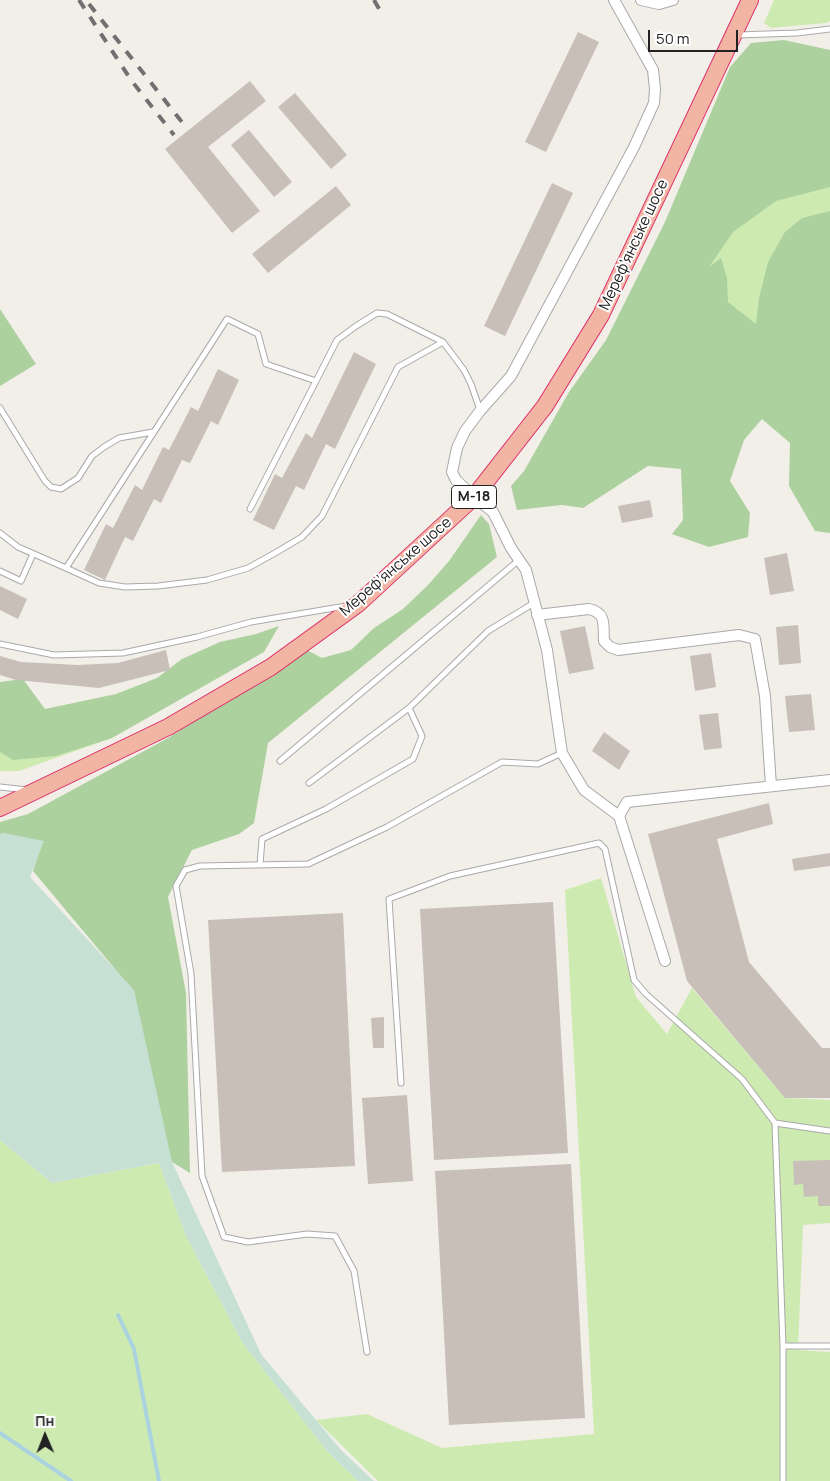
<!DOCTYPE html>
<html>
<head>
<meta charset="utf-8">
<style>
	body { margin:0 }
	#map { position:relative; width:830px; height:1481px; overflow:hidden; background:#f2efe9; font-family:Manrope,sans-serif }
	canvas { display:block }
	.north { position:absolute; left:20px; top:1411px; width:50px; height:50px; -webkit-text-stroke:4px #fff; paint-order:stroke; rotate:359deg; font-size:14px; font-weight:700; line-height:20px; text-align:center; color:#222 }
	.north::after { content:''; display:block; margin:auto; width:18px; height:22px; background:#222; clip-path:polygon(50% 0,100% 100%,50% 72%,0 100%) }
	.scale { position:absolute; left:648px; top:30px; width:90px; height:22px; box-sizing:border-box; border:2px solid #222; border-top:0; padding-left:6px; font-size:15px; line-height:18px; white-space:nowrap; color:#222; -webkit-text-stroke:4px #fff; paint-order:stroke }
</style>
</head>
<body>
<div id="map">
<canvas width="830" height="1481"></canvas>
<div class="north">Пн</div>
<div class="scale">50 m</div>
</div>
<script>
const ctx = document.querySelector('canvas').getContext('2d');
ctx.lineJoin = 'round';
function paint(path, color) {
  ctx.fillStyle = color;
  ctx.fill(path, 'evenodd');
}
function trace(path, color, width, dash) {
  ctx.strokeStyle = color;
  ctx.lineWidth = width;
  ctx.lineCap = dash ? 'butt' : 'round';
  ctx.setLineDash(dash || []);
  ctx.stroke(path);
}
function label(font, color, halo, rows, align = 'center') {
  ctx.font = font + ' Manrope,sans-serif';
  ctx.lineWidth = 4;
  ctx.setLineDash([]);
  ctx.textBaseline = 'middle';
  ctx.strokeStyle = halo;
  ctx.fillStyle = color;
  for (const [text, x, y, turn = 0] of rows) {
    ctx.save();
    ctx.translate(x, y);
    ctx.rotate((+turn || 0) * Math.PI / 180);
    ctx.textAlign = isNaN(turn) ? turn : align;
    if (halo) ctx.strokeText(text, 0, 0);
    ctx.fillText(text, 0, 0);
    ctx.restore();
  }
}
const grass = new Path2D(`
	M774 0H830V21L826 23 771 28 764 23Z
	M782 179H830V400L713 340 696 247Z
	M112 738 19 771H0V741L10 747Z
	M601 878 636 997 667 1034 692 988 785 1098 830 1100V1223L803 1225 798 1350 830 1352V1481H378L316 1420 367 1414 442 1448 594 1434 565 890Z
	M0 1140 52 1183 159 1163 186 1236 242 1342 327 1451 358 1481H0Z`);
const forest = new Path2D(`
	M784 40 830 50V187L776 201 733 232 709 267 721 258 727 278 728 302 756 324 759 298 768 262 785 232 802 218 830 211V533L815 531 789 486 790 443 762 419 744 440 730 481 750 513 748 537 709 547 672 534 683 520 681 469 648 466 583 508 562 505 517 510 511 486 524 471 569 392 606 340 665 222 730 67 751 43Z
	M0 309 36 364 0 386Z
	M481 515 489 524 497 557 268 743 254 823 239 834 192 850 168 897 186 993 190 1173 172 1162 120 975 33 871 41 846 0 843V822L28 814 168 738 307 650 322 658 351 650 374 628 403 609 429 584 449 561Z
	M279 626 264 652 112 738 56 756 13 760 0 752V682L23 679 45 709 116 694 157 678 182 659 220 642 256 634Z`);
const wetland = new Path2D(`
	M4 833 44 841 30 877 134 990 172 1162 261 1354 341 1450 374 1481H358L327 1451 242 1342 186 1236 159 1163 52 1183 0 1140V834Z`);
const stream = new Path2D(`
	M118 1315 134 1349 159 1481
	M0 1433 71 1481`);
const building = new Path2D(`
	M578 32 599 42 546 152 525 142Z
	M250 81 266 101 208 147 260 211 232 233 165 149Z
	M295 93 347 155 331 169 278 107Z
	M249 130 292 182 274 197 231 145Z
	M552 183 573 193 505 336 484 326Z
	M336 186 351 205 268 273 252 254Z
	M354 352 376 364 335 449 326 444 304 490 296 486 274 530 253 520 275 474 282 478 306 433 312 438Z
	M218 369 239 380 218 425 211 421 190 463 182 460 161 503 154 499 133 541 125 537 105 580 84 570 106 524 113 528 135 485 142 490 163 447 169 450 191 407 198 411Z
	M650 500 653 517 622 523 618 506Z
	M787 553 794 591 770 595 764 558Z
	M0 586 27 599 18 619 0 610Z
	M798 625 801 663 779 665 776 627Z
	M585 626 594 669 569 674 560 631Z
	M166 650 170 670 99 688 16 680 0 675V656L21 662 78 665 118 663Z
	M711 653 716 687 695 691 690 656Z
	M811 694 815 730 789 732 785 696Z
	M718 713 722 748 704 750 699 715Z
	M604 732 630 751 619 770 592 751Z
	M769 803 773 824 717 839 749 962 822 1048H830V1098H785L687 981 648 834Z
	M830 853V866L794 871 792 859Z
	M553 902 568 1153 434 1160 420 909Z
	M343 913 355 1166 222 1172 208 920Z
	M384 1017V1048H373L371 1018Z
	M407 1095 413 1181 368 1184 362 1098Z
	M830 1160V1206H818V1196L804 1197 803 1184 794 1185 793 1161Z
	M571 1164 585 1418 449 1425 435 1171Z`);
const service = new Path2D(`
	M737 35 797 33 830 29
	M316 381 337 340 356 326 377 313 387 314 443 342
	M0 408 45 481 51 487 61 489 78 478 92 456 104 447 119 438 153 432
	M0 533 18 547 66 568 227 319 258 334 266 364 316 381 250 509
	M66 568 99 583 125 587 158 586 207 580 248 568 275 553 302 537 322 516 398 367 443 342 464 370 471 384 480 410
	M0 571 21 581 33 554
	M0 644 54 655 123 653 197 637 251 622 346 606
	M409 708 488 631 534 603
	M280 761 519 560
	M0 787 27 790
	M260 865 262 839 326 809 413 759 422 736 409 708 309 783
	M401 1083 389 899 450 876 599 843 605 849 634 980 646 994 742 1079 775 1123 830 1131
	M775 1123 783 1346V1481
	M783 1346H830
	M367 1352 354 1271 335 1236 307 1234 248 1242 224 1237 202 1176 191 974 176 886 185 870 200 866 308 864 387 827 502 762 538 764 562 753`);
const minor = new Path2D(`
	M614 0 653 70 655 89 654 103 634 147 511 376 480 411 465 431 457 448 452 472 456 480 474 497 493 512 511 548 526 570 547 650 562 753 584 790 619 816 665 961
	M641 0 659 4 673 0
	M537 615 589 609C607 613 603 626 604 641L610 647 618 650 739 635 755 639 765 696 771 786
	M619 816 627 802 830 780`);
const trunk = new Path2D(`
	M0 808 168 727 271 667 358 604 474 497 545 406 601 315 750 0`);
const rail = new Path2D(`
	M79 0 131 80 174 135
	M374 0 381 12
	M89 4 185 126`);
const shields = [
	[474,497,45]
];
const shieldNames = [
	["М-18",474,497]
];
const streetNames = [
	["Мереф’янське шосе",634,245,-65],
	["Мереф’янське шосе",396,567,-41]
];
paint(grass, '#cdebb0');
paint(forest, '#add19e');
paint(wetland, '#c6e0d4');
trace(stream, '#aad3df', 4);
paint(building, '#c7bfb8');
trace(service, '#a9a9a9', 7);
trace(minor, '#a9a9a9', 12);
trace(trunk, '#dc2a67', 18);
trace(service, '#fff', 5);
trace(minor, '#fff', 10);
trace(trunk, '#f2b4a3', 16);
trace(rail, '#707070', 4, [10, 10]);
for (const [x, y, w] of shields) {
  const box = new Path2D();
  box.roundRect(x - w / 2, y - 11.5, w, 23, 4);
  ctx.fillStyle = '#fff';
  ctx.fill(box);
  trace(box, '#222', 1);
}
label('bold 14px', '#222', null, shieldNames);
label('15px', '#222', '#fff', streetNames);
</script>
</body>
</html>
